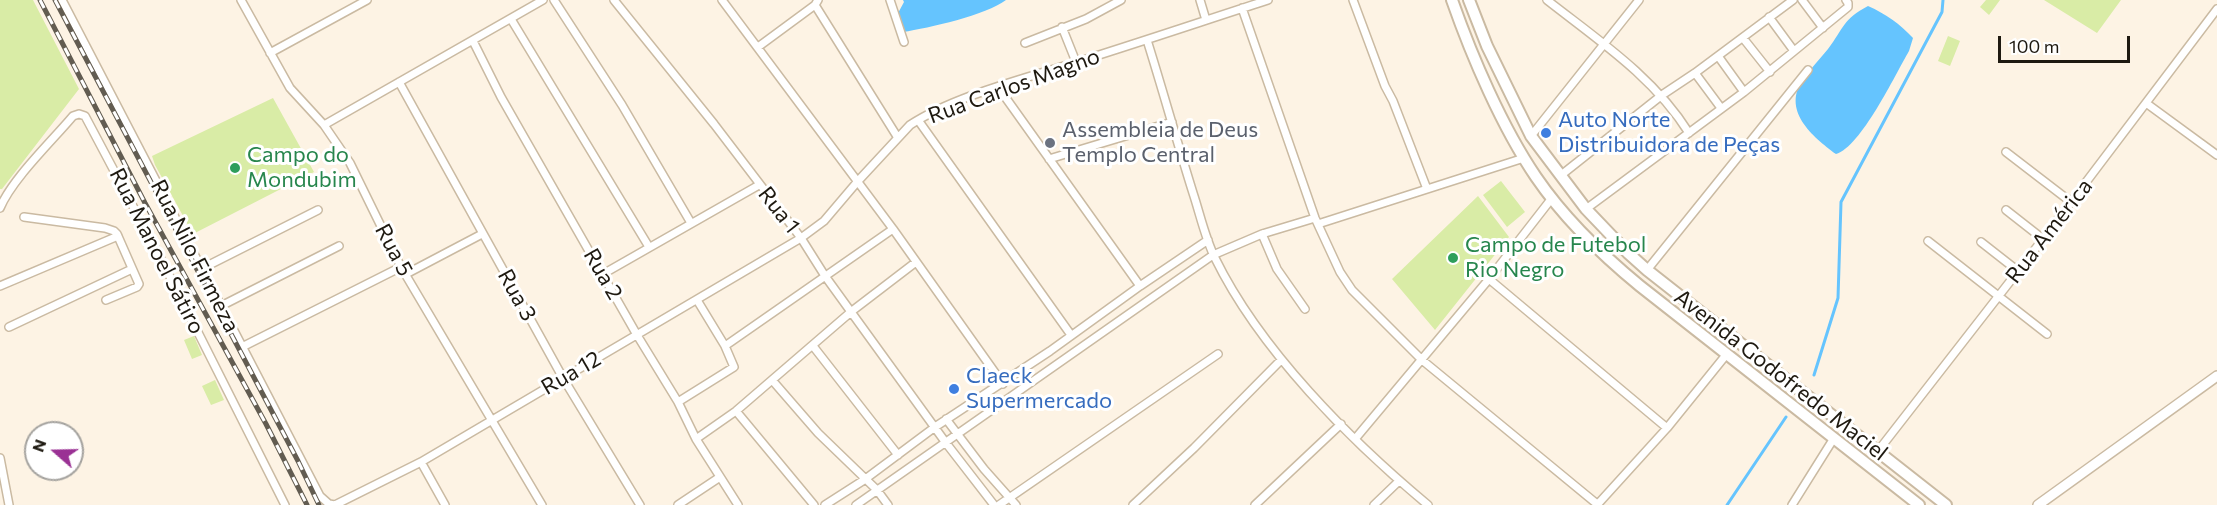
<!DOCTYPE html>
<html>
<head>
<meta charset="utf-8">
<style>
	body { margin:0 }
	#map { position:relative; width:2217px; height:505px; overflow:hidden; background:#fdf3e4; font-family:Commissioner,sans-serif }
	canvas { display:block }
	.north { position:absolute; left:24px; top:421px; width:60px; height:60px; box-sizing:border-box; background:#fff; border:2px solid #a5a39f; border-radius:50%; rotate:290deg; font-size:16px; font-weight:700; line-height:24px; text-align:center; color:#1e1910 }
	.north::after { content:''; display:block; margin:auto; width:21px; height:27px; background:#9a3194; clip-path:polygon(50% 0,100% 100%,50% 72%,0 100%) }
	.scale { position:absolute; left:1998px; top:36px; width:132px; height:27px; box-sizing:border-box; border:3px solid #1e1910; border-top:0; padding-left:8px; font-size:18px; line-height:21px; white-space:nowrap; color:#1e1910; -webkit-text-stroke:4px #fff; paint-order:stroke }
</style>
</head>
<body>
<div id="map">
<canvas width="2217" height="505"></canvas>
<div class="north">N</div>
<div class="scale">100 m</div>
</div>
<script>
const ctx = document.querySelector('canvas').getContext('2d');
ctx.lineJoin = 'round';
function paint(path, color) {
  ctx.fillStyle = color;
  ctx.fill(path, 'evenodd');
}
function trace(path, color, width, dash) {
  ctx.strokeStyle = color;
  ctx.lineWidth = width;
  ctx.lineCap = dash ? 'butt' : 'round';
  ctx.setLineDash(dash || []);
  ctx.stroke(path);
}
function label(font, color, halo, rows, align = 'center') {
  ctx.font = font + ' Commissioner,sans-serif';
  ctx.lineWidth = 6;
  ctx.setLineDash([]);
  ctx.textBaseline = 'middle';
  ctx.strokeStyle = halo;
  ctx.fillStyle = color;
  for (const [text, x, y, turn = 0] of rows) {
    ctx.save();
    ctx.translate(x, y);
    ctx.rotate((+turn || 0) * Math.PI / 180);
    ctx.textAlign = isNaN(turn) ? turn : align;
    if (halo) ctx.strokeText(text, 0, 0);
    ctx.fillText(text, 0, 0);
    ctx.restore();
  }
}
const green = new Path2D(`
	M0 0H33L79 89 2 189H0Z
	M1986 0H2000L1989 15 1980 7Z
	M2044 0H2121L2097 33Z
	M1948 36 1960 41 1950 66 1938 61Z
	M273 98 314 172 193 234 155 165 152 156Z
	M1501 181 1525 212 1507 227 1483 195Z
	M1478 196 1509 237 1435 330 1392 279Z
	M194 336 202 355 192 359 184 340Z
	M215 380 224 400 211 405 202 386Z`);
const water = new Path2D(`
	M903 0H1006C986 15 929 28 903 32L897 15 904 2Z
	M1868 6C1886 14 1900 24 1913 38L1909 51C1895 75 1861 147 1836 154 1813 137 1780 110 1804 78 1811 68 1820 59 1828 49 1844 28 1843 19 1868 6Z`);
const stream = new Path2D(`
	M1814 375 1838 298 1841 202 1942 12 1943 0
	M1727 505 1786 417`);
const minor = new Path2D(`
	M62 0 320 496 329 504 335 505
	M241 0 290 88 324 125 350 163 401 267 542 505
	M554 0 622 105 691 223
	M614 0 714 124 801 238 825 276 946 443 994 505
	M722 0 893 229 1003 384
	M890 0 904 42
	M1200 0 1206 20
	M1353 0 1385 86 1393 101 1427 189
	M1547 0C1598 40 1654 77 1689 133
	M1802 0 1823 28
	M815 5 898 138
	M1242 8 1315 218 1340 272 1352 290 1422 360 1597 504
	M1769 17 1794 51
	M511 19 649 247
	M1062 27 1076 62
	M1743 38 1770 72
	M1147 40C1163 91 1177 142 1193 193 1200 214 1205 238 1215 258 1260 350 1350 440 1428 505
	M473 41 501 97 637 335 678 402 696 439 738 505
	M1025 43 1086 19 1121 0
	M758 47 815 5 818 0
	M270 53 367 0
	M1718 56 1744 92
	M1695 73 1721 108
	M399 82 563 378 640 505
	M998 87 1140 286
	M2146 103 2217 155
	M918 120 1071 335
	M324 125 543 0
	M1531 136 1639 0
	M2006 152 2071 202
	M1049 159 1172 122
	M1560 176 1662 95 1695 73 1793 0
	M0 208C12 179 52 141 73 116L79 114 85 116 162 261 285 505
	M1586 209 1744 92 1848 7V3L1846 0
	M2006 210 2043 239
	M24 217 105 228 114 231 117 234 139 284 137 287 106 300
	M1318 224 1524 158
	M1262 234 1277 269 1305 309
	M1928 241 2047 334
	M1981 242 2018 271
	M201 269 318 210
	M1647 270 1808 70
	M406 274 482 234
	M603 274 759 185
	M1489 279 1667 428
	M0 286 118 236
	M221 306 339 246
	M9 327 132 269
	M725 346 893 229
	M813 346 898 455
	M242 347 401 267
	M772 380 818 433 877 490 888 505
	M678 402 734 367 725 346 697 300
	M736 411 814 505
	M946 419 984 469 1016 505
	M696 439 736 411 852 311 916 262
	M1355 439 1489 279 1552 198
	M1878 451 2043 239 2217 9
	M0 458 9 505
	M421 462 445 505
	M335 505 421 462 801 238 824 221 858 181 910 125C951 98 1016 81 1064 66 1132 45 1200 22 1268 0
	M678 505 720 477
	M825 505 864 480 935 427 1050 351 1140 286 1208 240
	M856 505 1213 255 1262 234 1315 218
	M999 505 1218 354
	M1133 505 1194 448 1281 360
	M1255 505 1341 424
	M1374 505 1399 481
	M1597 505 1667 428 1726 355
	M1792 505 1834 438`);
const tertiary = new Path2D(`
	M2038 505 2217 376`);
const primary = new Path2D(`
	M1452 0C1472 57 1502 127 1536 177 1564 218 1601 254 1640 286L1919 505
	M1469 0 1487 46 1531 136 1586 209 1628 253 1647 270 1946 505`);
const rail = new Path2D(`
	M40 0 145 203 266 424 307 505
	M55 0 298 461 319 505`);
const markers = [
	[1546,133,6,"#3f7fe0"],
	[1050,143,6,"#6b7280"],
	[235,168,6,"#2e9e5b"],
	[1453,258,6,"#2e9e5b"],
	[954,389,6,"#3f7fe0"]
];
const streetNames = [
	["Rua Carlos Magno",1014,86,-20],
	["Rua 1",779,210,52],
	["Rua América",2049,231,-52],
	["Rua 5",394,250,62],
	["Rua Manoel Sátiro",157,251,63],
	["Rua Nilo Firmeza",195,256,63],
	["Rua 2",603,274,60],
	["Rua 3",517,295,61],
	["Rua 12",571,373,-30],
	["Avenida Godofredo Maciel",1781,375,38]
];
const shopNames = [
	["Auto Norte",1558,120],
	["Distribuidora de Peças",1558,145],
	["Claeck",966,376],
	["Supermercado",966,401]
];
const worshipNames = [
	["Assembleia de Deus",1062,130],
	["Templo Central",1062,155]
];
const leisureNames = [
	["Campo do",247,155],
	["Mondubim",247,180],
	["Campo de Futebol",1465,245],
	["Rio Negro",1465,270]
];
paint(green, '#d9eca6');
paint(water, '#65c4fe');
trace(stream, '#65c4fe', 3);
trace(minor, '#cabaa2', 10);
trace(tertiary, '#cabaa2', 12);
trace(primary, '#cabaa2', 14);
trace(minor, '#fff', 7);
trace(tertiary, '#fff', 9);
trace(primary, '#fff', 10);
trace(rail, '#625c51', 5);
trace(rail, '#fff', 3, [9]);
for (const [x, y, r, color] of markers) {
  const dot = new Path2D();
  dot.arc(x, y, r, 0, 2 * Math.PI);
  ctx.fillStyle = color;
  ctx.fill(dot);
  trace(dot, '#fff', 2);
}
label('22px', '#1e1910', '#fff', streetNames);
label('22px', '#366cbe', '#fff', shopNames, 'left');
label('22px', '#5b616d', '#fff', worshipNames, 'left');
label('22px', '#27864d', '#fff', leisureNames, 'left');
</script>
</body>
</html>
